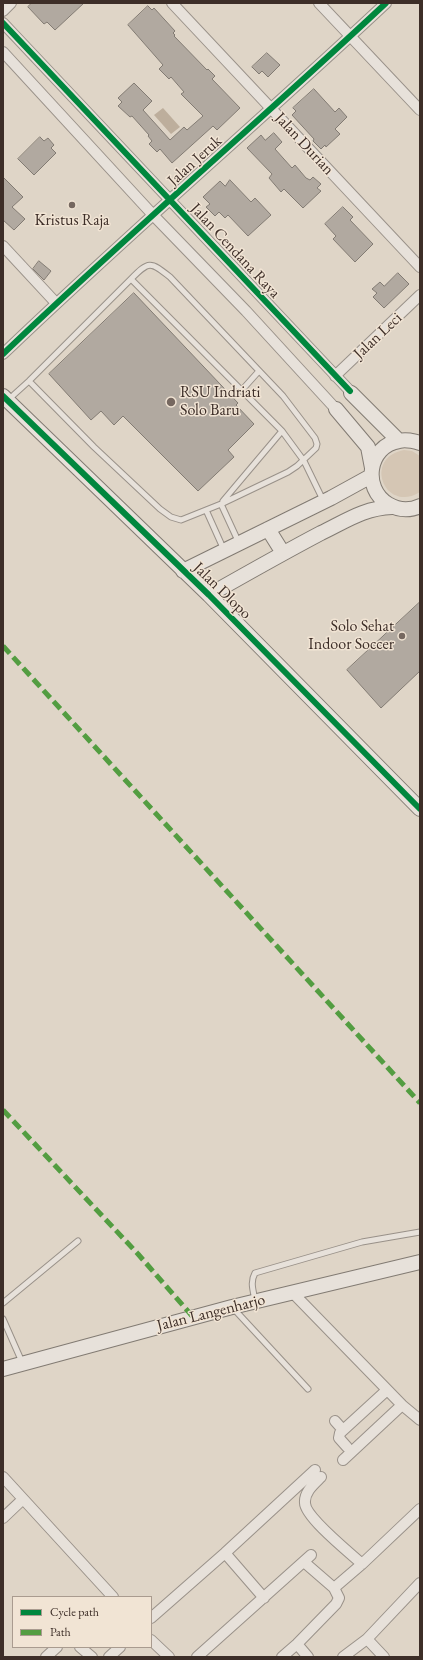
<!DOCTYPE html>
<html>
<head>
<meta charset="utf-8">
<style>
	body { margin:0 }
	#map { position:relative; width:423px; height:1660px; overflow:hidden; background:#dfd5c7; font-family:"EB Garamond",serif }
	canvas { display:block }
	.frame { position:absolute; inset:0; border:4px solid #3d2e28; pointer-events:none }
	.legend { position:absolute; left:12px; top:1596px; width:140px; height:52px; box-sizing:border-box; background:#f1e4d4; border:1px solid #a99b8f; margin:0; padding:5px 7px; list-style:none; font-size:12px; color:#3d2e28 }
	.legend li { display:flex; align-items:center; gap:8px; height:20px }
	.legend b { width:20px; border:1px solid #a99b8f }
</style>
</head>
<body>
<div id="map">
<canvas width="423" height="1660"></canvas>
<div class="frame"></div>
<ul class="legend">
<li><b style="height:5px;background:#00873e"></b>Cycle path</li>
<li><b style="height:5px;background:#539d41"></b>Path</li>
</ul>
</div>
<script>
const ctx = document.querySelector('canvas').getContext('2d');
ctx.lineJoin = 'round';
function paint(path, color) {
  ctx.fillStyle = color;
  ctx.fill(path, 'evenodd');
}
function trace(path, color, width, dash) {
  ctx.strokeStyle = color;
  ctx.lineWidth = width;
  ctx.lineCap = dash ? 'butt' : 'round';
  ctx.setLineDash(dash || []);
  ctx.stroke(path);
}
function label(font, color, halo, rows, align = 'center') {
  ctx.font = font + ' "EB Garamond",serif';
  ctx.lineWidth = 3;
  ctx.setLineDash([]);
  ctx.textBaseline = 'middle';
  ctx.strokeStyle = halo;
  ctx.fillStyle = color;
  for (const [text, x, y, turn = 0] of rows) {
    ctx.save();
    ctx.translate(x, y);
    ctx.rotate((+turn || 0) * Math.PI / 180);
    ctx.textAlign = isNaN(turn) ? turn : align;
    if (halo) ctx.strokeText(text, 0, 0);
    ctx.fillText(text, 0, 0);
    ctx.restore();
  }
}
const green = new Path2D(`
	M404 450 412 451 420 456V492C385 514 362 458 404 450Z`);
const water = new Path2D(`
	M163 108 180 127 171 134 154 115Z`);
const building = new Path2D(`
	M32 3H84L55 30 47 22 44 24 28 7Z
	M148 6 152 10 154 8 175 31 173 33 175 35 174 36 207 70 208 69 215 76 212 79 240 108 217 130 213 126 172 163 160 149 157 152 149 144 152 141 148 136 149 135 132 116 130 117 118 106 122 102 118 98 134 83 152 101 143 110 170 140 184 127 187 130 203 116 181 94 184 92 171 77 169 79 159 69 163 65 128 25Z
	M267 53 280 65 268 77 262 71 259 74 252 67Z
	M314 89 335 112 339 108 347 117 335 129 340 134 326 147 325 145 321 149 313 141 314 139 292 115 296 111 293 108Z
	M274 133 282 142 275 149 292 168 295 165 306 178 310 180 313 177 321 184 317 188 321 191 303 208 284 189 281 192 269 178 272 174 247 148 261 135 265 140Z
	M40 137 44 141 48 138 54 145 51 148 56 153 34 175 18 159Z
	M3 177 23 197 12 207 25 219 14 230 3 220Z
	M230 180 251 202 255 198 271 215 248 236 228 215 225 218 219 212 215 216 206 207 210 204 203 197 220 181 225 186Z
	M343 207 353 217 350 220 373 244 355 262 333 239 336 236 325 224Z
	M39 261 51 271 44 280 33 269Z
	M398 273 409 284 384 308 373 297 377 293 372 289 380 282 384 286Z
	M134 293 238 403 236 405 254 424 228 450 234 457 198 491 123 416 114 425 101 411 91 420 49 374Z
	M420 602V671L381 708 347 670Z`);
const lane = new Path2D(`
	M29 381 94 447 160 509 171 517 181 520 221 504 288 472 297 466 316 448 317 444 315 438 283 396 170 277C150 261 149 261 131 279
	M241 391 259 371
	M8 400 29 381 131 279 282 431 304 461 323 500
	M223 501 282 431
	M221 504 239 543
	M206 510 224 550
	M255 1300C253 1290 250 1282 255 1273L362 1242 420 1232
	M3 1303 78 1241
	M233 1308 308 1389
	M3 1319 22 1362`);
const street = new Path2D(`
	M172 3 420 267
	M319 3 420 110
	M3 11 11 3
	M3 23 350 391
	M3 52 154 216 246 311 334 407
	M3 246 56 303
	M3 354C128 234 260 121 386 3
	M335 376 420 295
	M292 1292 402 1405 420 1420
	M335 1421 343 1430
	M347 1447 339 1438 340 1433 387 1390
	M343 1460 402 1405
	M3 1477 113 1597
	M321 1477C314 1484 304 1492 305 1503 305 1517 350 1553 362 1564
	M3 1518 23 1499
	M225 1553 264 1598
	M334 1588 362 1564 420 1509
	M151 1618 225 1553 315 1470
	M367 1639 384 1657
	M151 1640 169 1657
	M297 1644 308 1657
	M80 1647 92 1657
	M46 1657 57 1647
	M109 1657 120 1647
	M197 1657 311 1555
	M282 1657 297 1644 336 1604 339 1598 334 1588 304 1562
	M343 1657 367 1639 420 1583`);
const secondary = new Path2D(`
	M351 393 399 441
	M3 396 209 595 420 809
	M336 409 368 447 372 468
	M420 443C413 441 406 439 399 441 368 446 362 488 388 504 398 510 409 511 420 506
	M268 529 283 553
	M183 571 331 498 371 476
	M209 595C246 574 283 553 321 533 346 521 364 508 392 507
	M3 1369 232 1307 420 1262`);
const quiet = new Path2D(`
	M3 646 420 1103
	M3 1110 138 1254 193 1317`);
const cycleway = new Path2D(`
	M3 23 350 391
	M3 354C128 234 260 121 386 3
	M3 396 209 595 420 809`);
const markers = [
	[72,205,4,"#766860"],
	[171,402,5,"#766860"],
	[402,636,4,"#766860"]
];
const streetNames = [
	["Jalan Durian",304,144,47],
	["Jalan Jeruk",195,161,-42],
	["Jalan Cendana Raya",235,251,47],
	["Jalan Leci",378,336,-43],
	["Jalan Dlopo",222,591,44],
	["Jalan Langenharjo",211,1313,-14]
];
const poiNames = [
	["Kristus Raja",72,221],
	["RSU Indriati",180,393,"left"],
	["Solo Baru",180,411,"left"],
	["Solo Sehat",394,627,"right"],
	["Indoor Soccer",394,645,"right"]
];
paint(green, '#d5c6b4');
paint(water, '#bdae9c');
paint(building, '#b1a9a0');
trace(building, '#827b73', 1);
trace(lane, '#999189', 7);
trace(street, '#999189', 12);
trace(secondary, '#827b73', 16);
trace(lane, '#e7e1da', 5);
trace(street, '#e7e1da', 10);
trace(secondary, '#e7e1da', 14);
trace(quiet, '#539d41', 5, [10, 5]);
trace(cycleway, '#00873e', 6);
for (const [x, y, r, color] of markers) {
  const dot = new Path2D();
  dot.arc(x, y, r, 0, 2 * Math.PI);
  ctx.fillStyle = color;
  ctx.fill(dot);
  trace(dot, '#f1e4d4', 1.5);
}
label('16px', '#3d2e28', '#f1e4d4', streetNames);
label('16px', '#3d2e28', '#f1e4d4', poiNames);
</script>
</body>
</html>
